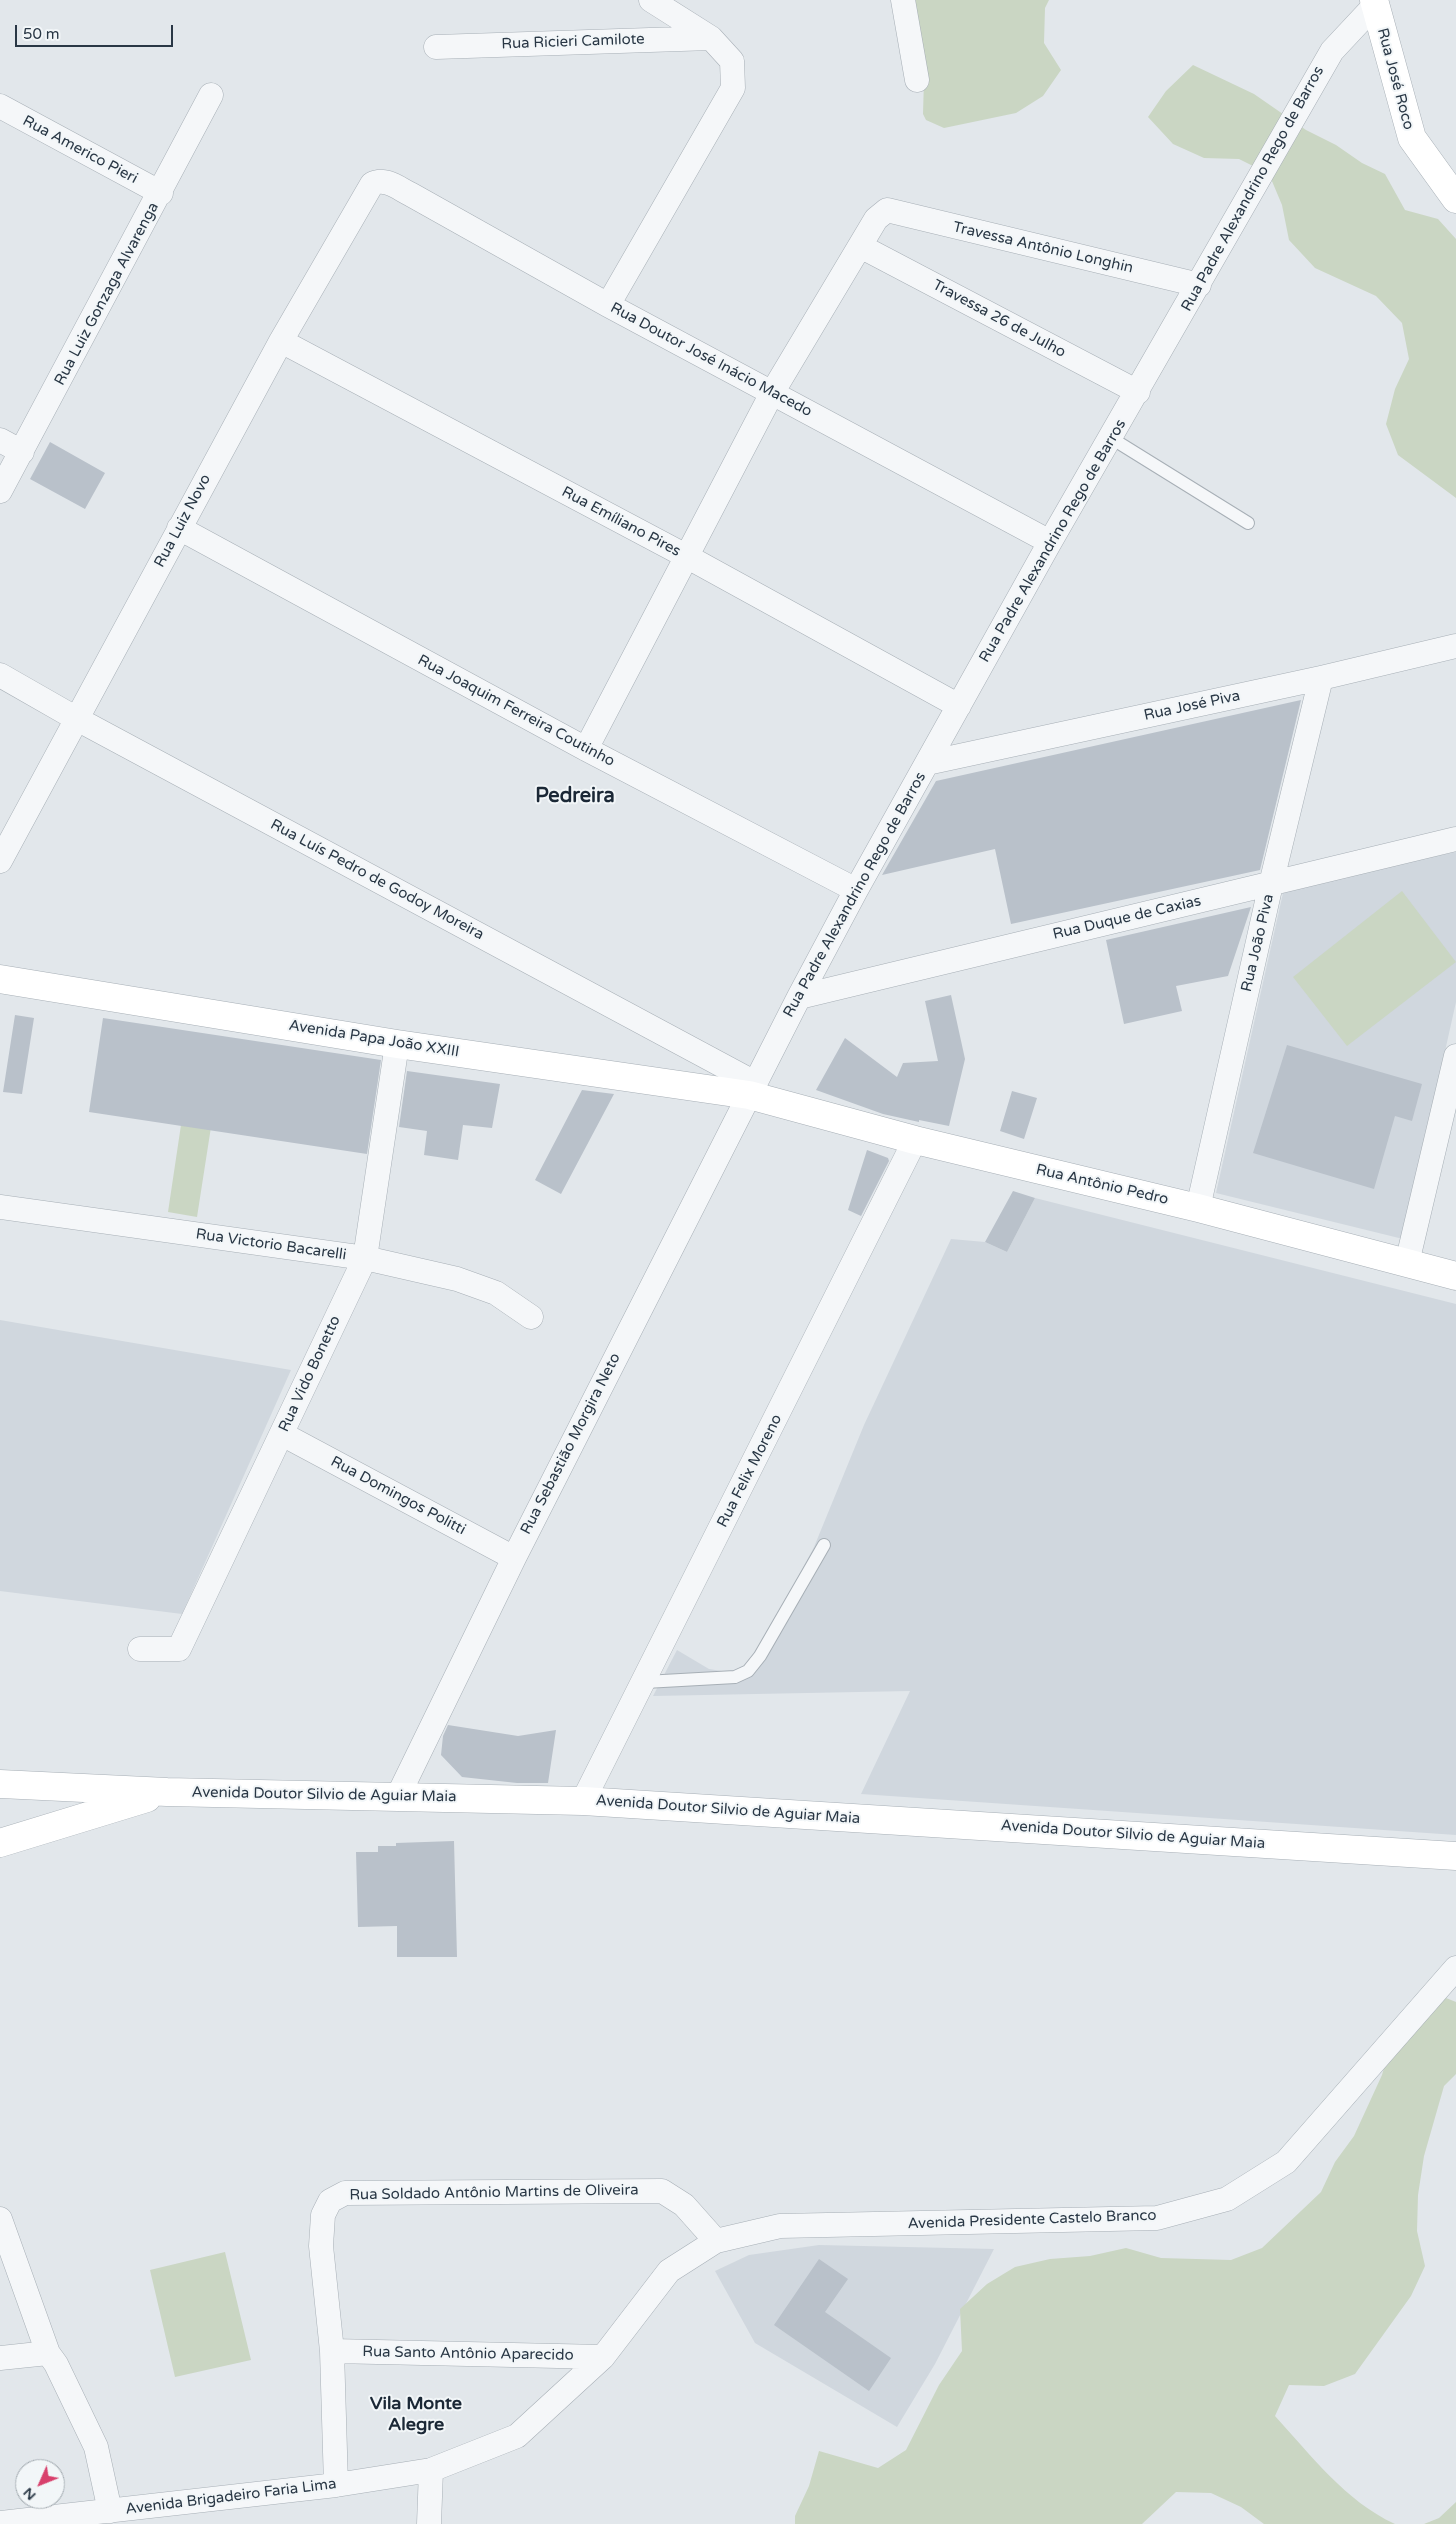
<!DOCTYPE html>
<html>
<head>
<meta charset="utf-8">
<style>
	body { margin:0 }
	#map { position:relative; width:1456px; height:2524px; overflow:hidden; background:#e2e7eb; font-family:"Varela Round",sans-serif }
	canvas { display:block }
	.north { position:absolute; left:15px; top:2459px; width:50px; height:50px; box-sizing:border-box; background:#f2f6f8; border:1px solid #a2aab0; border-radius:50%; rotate:226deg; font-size:14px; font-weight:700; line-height:20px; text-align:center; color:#293745 }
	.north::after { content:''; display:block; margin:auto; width:18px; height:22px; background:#d8406c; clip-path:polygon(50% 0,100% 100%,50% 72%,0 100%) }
	.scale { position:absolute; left:15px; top:25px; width:158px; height:22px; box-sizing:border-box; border:2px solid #293745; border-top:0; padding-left:6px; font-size:15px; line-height:18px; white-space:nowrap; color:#293745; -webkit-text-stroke:4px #f2f6f8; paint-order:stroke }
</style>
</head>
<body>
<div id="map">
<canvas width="1456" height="2524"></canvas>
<div class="north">N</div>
<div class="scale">50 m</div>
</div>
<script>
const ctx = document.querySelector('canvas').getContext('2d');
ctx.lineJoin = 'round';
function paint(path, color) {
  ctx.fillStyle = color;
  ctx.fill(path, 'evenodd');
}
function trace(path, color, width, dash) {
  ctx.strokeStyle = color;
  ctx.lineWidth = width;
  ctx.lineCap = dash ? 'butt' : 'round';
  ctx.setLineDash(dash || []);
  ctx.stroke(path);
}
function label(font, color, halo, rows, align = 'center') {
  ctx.font = font + ' "Varela Round",sans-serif';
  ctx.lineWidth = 4;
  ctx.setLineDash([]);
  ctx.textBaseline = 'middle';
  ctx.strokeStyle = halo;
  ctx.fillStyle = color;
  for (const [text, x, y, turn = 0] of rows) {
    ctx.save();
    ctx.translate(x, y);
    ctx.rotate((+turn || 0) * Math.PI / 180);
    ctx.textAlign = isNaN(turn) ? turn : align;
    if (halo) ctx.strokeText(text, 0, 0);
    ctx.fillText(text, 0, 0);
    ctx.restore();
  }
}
const built = new Path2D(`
	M1456 852V1002L1403 1239 1216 1193 1283 893 1292 885Z
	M1035 1198 1456 1304V1835L861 1794 910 1691 653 1696 677 1650 709 1669 734 1673 754 1659 814 1547 864 1425 951 1239 985 1242 1007 1252Z
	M0 1320 291 1370 182 1614 0 1591Z
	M819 2245 994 2249 935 2364 897 2427 755 2343 715 2271 749 2255Z`);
const green = new Path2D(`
	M895 0H1049L1045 8 1044 43 1061 70 1043 96 1016 113 944 128 926 120 923 114 924 79Z
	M1193 65 1254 94 1306 130 1336 145 1362 163 1385 174 1405 210 1438 219 1456 239V498L1398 455 1386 424 1395 389 1409 359 1402 323 1376 296 1315 268 1289 240 1282 205 1269 174 1239 159 1204 158 1173 144 1148 117 1166 91Z
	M1402 891 1456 962 1347 1046 1293 977Z
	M225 1037 197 1217 168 1212 181 1125Z
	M1446 1998 1456 2002V2074L1444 2086 1424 2156 1418 2195 1417 2231 1425 2266 1411 2296 1355 2374 1324 2386 1289 2385 1275 2416C1311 2455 1345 2501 1395 2524H1264L1241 2507 1211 2493 1176 2492 1142 2524H795V2516L809 2486 819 2451 878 2468 906 2450 939 2385 962 2351 960 2309 987 2284 1015 2267 1050 2259 1090 2256 1126 2248 1161 2258 1231 2260 1262 2248 1321 2192 1335 2162 1354 2136 1382 2075 1392 2040 1419 2014Z
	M225 2252 251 2360 175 2377 150 2270Z
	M1456 2502V2524H1424L1439 2518Z`);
const building = new Path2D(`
	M50 442 105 473 85 509 30 479Z
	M1301 700 1260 870 1011 924 995 849 882 875 936 781Z
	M1251 907 1228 976 1176 986 1182 1011 1124 1024 1106 940Z
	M951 995 965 1059 949 1126 919 1120V1122L883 1114 816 1090 845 1038 897 1077 903 1063 938 1061 925 1001Z
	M15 1015 34 1018 22 1094 3 1092Z
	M103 1018 381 1060 367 1154 89 1112Z
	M1287 1045 1422 1084 1412 1121 1395 1116 1374 1189 1253 1153Z
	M407 1071 500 1084 492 1128 463 1125 458 1160 424 1155 427 1131 399 1127Z
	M582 1090 614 1094 561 1194 535 1180Z
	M1012 1091 1037 1098 1024 1139 1000 1131Z
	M867 1150 888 1158 889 1161 861 1216 848 1210Z
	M1013 1191 1035 1198 1007 1252 985 1242Z
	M448 1725 518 1736 556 1730 548 1783H517L462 1777 441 1755 443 1736Z
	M454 1841 457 1957H397V1926L358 1927 356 1852H378V1846H396V1843Z
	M819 2259 848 2279 825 2312 891 2358 869 2391 774 2325Z`);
const lane = new Path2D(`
	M1111 438 1248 523
	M645 1682 735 1677 748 1671 760 1656 824 1545`);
const street = new Path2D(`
	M903 0 917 80
	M436 47 711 38
	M0 106 161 193
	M860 246 1138 392
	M608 305 733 88 732 61 711 38 651 0
	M281 341 686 556 959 706
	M0 440 22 452
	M0 491 211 95
	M179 528 586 749 856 890
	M0 675 77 719 755 1083
	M586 749 772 393 876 219 887 210 1199 285
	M927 763 1321 678 1456 646
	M0 861 281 341 372 184C385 177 398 188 410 194L608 305 1050 542
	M799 997 1456 839
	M0 1207 365 1258 457 1279 496 1293 531 1317
	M1198 1208 1271 884 1321 678
	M1407 1263 1456 1056
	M282 1434 514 1558
	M140 1649H179L365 1258 397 1044
	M398 1796 514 1558 799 997 856 890 1050 542 1332 51 1375 5
	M583 1801 915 1140
	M0 2219 48 2353 56 2364 96 2447 110 2511
	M332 2351 603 2357
	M0 2358 48 2353
	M336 2485 332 2351 321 2246 323 2215 330 2201 345 2193 662 2191 684 2205 716 2241
	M0 2523 336 2485 431 2470 517 2436 603 2357 669 2271 716 2241 780 2226 1157 2218 1227 2199 1286 2162 1456 1968
	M429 2524 431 2470`);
const secondary = new Path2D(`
	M1374 0 1412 138 1456 199
	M0 979 397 1044 749 1095 915 1140 1198 1208 1456 1276
	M0 1784 167 1792 583 1801 1456 1856
	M0 1843 147 1798`);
const streetNames = [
	["Rua Ricieri Camilote",573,42,-2],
	["Rua José Roco",1395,79,75],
	["Rua Americo Pieri",80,150,28],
	["Rua Padre Alexandrino Rego de Barros",1253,189,-61],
	["Travessa Antônio Longhin",1043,248,13],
	["Rua Luiz Gonzaga Alvarenga",107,294,-62],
	["Travessa 26 de Julho",999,319,28],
	["Rua Doutor José Inácio Macedo",711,360,28],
	["Rua Luiz Novo",183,521,-62],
	["Rua Emíliano Pires",621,522,28],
	["Rua Padre Alexandrino Rego de Barros",1053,541,-60],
	["Rua José Piva",1192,706,-12],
	["Rua Joaquim Ferreira Coutinho",516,711,28],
	["Rua Luís Pedro de Godoy Moreira",377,880,28],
	["Rua Padre Alexandrino Rego de Barros",855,895,-61],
	["Rua Duque de Caxias",1127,918,-13],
	["Rua João Piva",1258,943,-77],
	["Avenida Papa João XXIII",374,1039,9],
	["Rua Antônio Pedro",1102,1185,13],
	["Rua Victorio Bacarelli",271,1245,8],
	["Rua Vido Bonetto",310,1374,-65],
	["Rua Sebastião Morgira Neto",571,1444,-63],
	["Rua Felix Moreno",750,1471,-63],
	["Rua Domingos Politti",398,1496,28],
	["Avenida Doutor Silvio de Aguiar Maia",324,1795,1],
	["Avenida Doutor Silvio de Aguiar Maia",728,1810,4],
	["Avenida Doutor Silvio de Aguiar Maia",1133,1835,4],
	["Rua Soldado Antônio Martins de Oliveira",494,2193,-1],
	["Avenida Presidente Castelo Branco",1032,2220,-2],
	["Rua Santo Antônio Aparecido",468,2354,1],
	["Avenida Brigadeiro Faria Lima",231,2497,-7]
];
const quarterNames = [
	["Vila Monte",416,2404],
	["Alegre",416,2425]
];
const districtNames = [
	["Pedreira",575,797]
];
paint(built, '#d0d7de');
paint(green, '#cad6c3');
paint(building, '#b9c1ca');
trace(lane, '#a7afb6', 14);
trace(street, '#a7afb6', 25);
trace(secondary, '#a7afb6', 29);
trace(lane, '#f5f7f9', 12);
trace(street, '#f5f7f9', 24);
trace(secondary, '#fff', 28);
label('15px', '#293745', '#f2f6f8', streetNames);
label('bold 18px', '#1b2836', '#f2f6f8', quarterNames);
label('bold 20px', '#1b2836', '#f2f6f8', districtNames);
</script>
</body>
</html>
